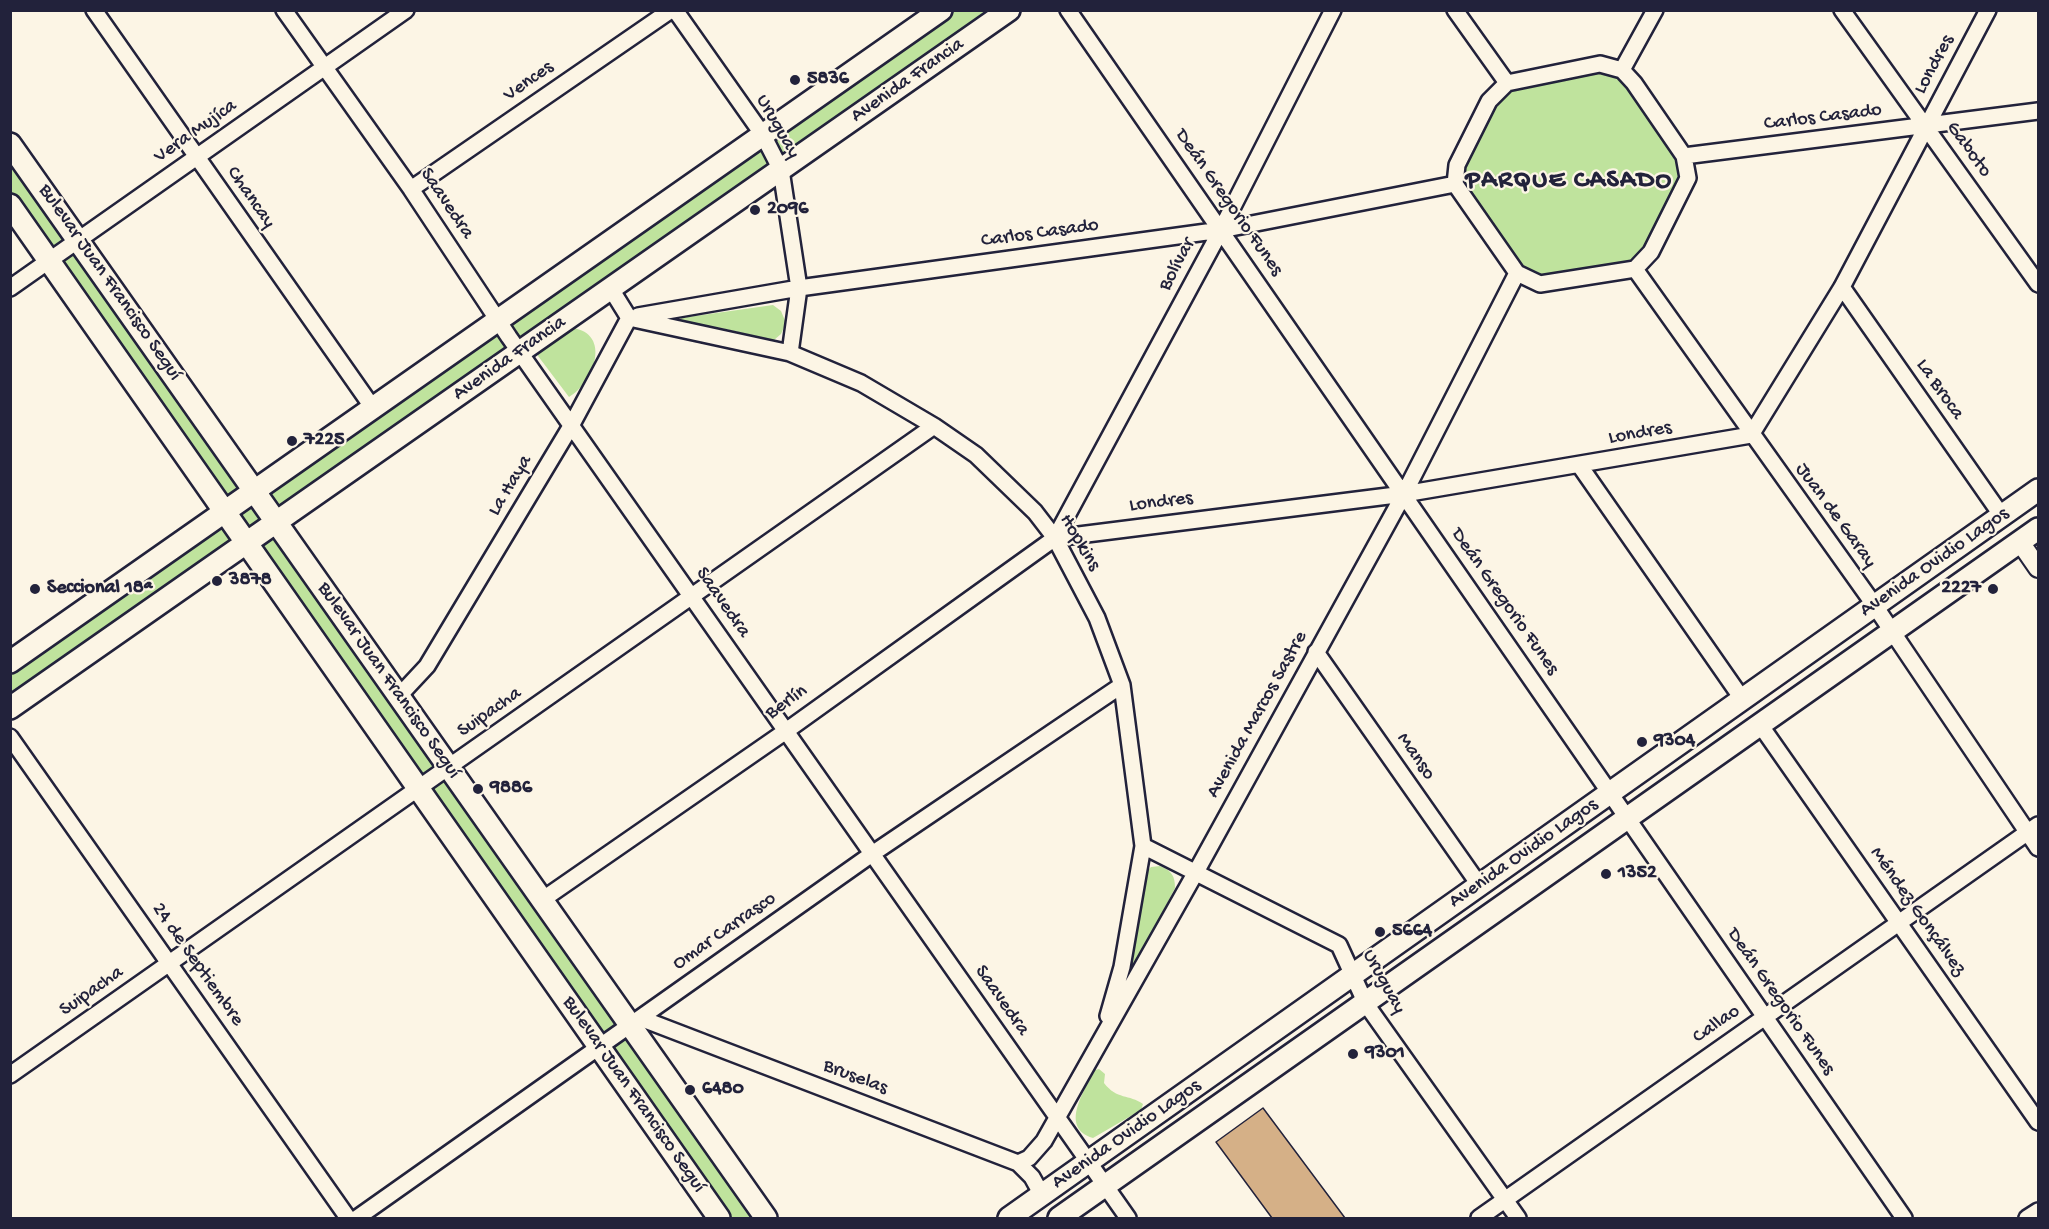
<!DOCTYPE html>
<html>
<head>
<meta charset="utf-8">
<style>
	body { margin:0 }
	#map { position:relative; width:2049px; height:1229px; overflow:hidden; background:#fcf5e5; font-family:"Gochi Hand",sans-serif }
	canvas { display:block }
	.frame { position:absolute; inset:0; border:12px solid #22223b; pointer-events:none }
</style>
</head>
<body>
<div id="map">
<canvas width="2049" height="1229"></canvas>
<div class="frame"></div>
</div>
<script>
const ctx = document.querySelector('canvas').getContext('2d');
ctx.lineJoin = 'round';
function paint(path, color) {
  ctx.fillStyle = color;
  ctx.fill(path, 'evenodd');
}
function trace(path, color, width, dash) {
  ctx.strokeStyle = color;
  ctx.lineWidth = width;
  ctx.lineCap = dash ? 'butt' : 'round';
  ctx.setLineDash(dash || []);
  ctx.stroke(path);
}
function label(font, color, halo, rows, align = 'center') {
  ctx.font = font + ' "Gochi Hand",sans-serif';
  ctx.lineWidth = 4.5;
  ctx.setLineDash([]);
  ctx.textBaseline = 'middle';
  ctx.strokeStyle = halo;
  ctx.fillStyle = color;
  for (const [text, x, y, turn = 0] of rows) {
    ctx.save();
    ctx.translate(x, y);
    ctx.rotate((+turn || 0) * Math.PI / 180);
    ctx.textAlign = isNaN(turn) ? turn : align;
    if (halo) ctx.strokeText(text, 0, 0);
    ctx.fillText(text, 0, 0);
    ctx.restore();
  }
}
const green = new Path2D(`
	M941 11H1009L277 522 766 1218H719L247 543 11 708V662L225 512 11 205 10 144 255 491Z
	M1600 64 1634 83 1688 178 1635 269 1540 284 1517 273 1455 184 1457 165 1507 83Z
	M773 305 781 311 786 323 781 334 774 340 716 327 681 324V318Z
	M572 328C612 333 594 383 569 397L538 356V349Z
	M1160 866C1172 871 1175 876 1175 888L1135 965H1132L1131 962 1146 872 1151 867Z
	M1099 1069 1105 1074 1104 1083C1117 1100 1129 1094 1143 1104L1141 1110 1093 1138C1059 1128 1084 1091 1095 1070Z`);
const building = new Path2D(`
	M1263 1108 1345 1218H1272L1216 1142Z`);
const minor = new Path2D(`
	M94 10 373 408
	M284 10 411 189 509 337 1128 1218
	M675 10 763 135 781 170 799 288 790 353
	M1068 10 1904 1218
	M1455 10 1507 83
	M1842 10 2038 284
	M1600 64 1622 70 1634 83 1684 156 1688 178 1651 252 1635 269 1540 284 1517 273 1455 184 1457 165 1489 101 1507 83Z
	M1622 70 1655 10
	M1684 156 2038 111
	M411 189 671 10
	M1635 269 1875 606 2038 848
	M1842 287 2002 516
	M10 288 406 10
	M638 316 799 288 1221 230 1455 184
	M629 318 790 353 861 383 934 426 976 455 1035 512 1055 538 1097 618 1122 685 1143 846 1122 967 1108 1016
	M1580 466 1743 700
	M1055 538 1404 494 1751 435 1842 287 1988 10
	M1316 652 1480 886
	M399 696 427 666 571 426 629 318 611 289
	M1761 726 2038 1122
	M10 737 348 1218
	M1143 846 1339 945 1366 1004 1518 1218
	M542 900 786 731 1055 538 1221 230 1333 10
	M640 1018 1018 1163 1032 1177 1042 1195
	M10 1075 934 426
	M1018 1163 1029 1158 1044 1141 1196 872 1404 494 1517 273
	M357 1218 872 854 1122 685
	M1479 1218 2038 825
	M2027 1218 2038 1211`);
const tertiary = new Path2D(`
	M2020 542 2038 568`);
const secondary = new Path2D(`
	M10 144 766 1218
	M10 205 719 1218
	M10 662 941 10
	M10 708 1009 10
	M1009 1218 2038 490
	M1059 1218 2038 529`);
const markers = [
	[795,80,6,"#22223b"],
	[755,210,6,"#22223b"],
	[292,441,6,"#22223b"],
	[217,581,6,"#22223b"],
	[35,589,6,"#22223b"],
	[1993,589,6,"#22223b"],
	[1642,742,6,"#22223b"],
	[478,789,6,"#22223b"],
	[1606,874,6,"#22223b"],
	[1380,932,6,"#22223b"],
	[1353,1054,6,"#22223b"],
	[690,1090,6,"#22223b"]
];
const streetNames = [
	["Londres",1935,65,-62],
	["Avenida Francia",908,81,-35],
	["Vences",529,82,-35],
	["Carlos Casado",1823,118,-7],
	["Uruguay",777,127,60],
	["Vera Mujíca",196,132,-35],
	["Gaboto",1968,150,54],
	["Chancay",250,198,55],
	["Deán Gregorio Funes",1228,203,55],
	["Saavedra",446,204,56],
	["Carlos Casado",1040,234,-8],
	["Bolívar",1178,265,-62],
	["Bulevar Juan Francisco Seguí",109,283,55],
	["Avenida Francia",510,359,-35],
	["La Broca",1939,390,55],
	["Londres",1640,434,-10],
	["La Haya",511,486,-59],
	["Londres",1161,503,-7],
	["Juan de Garay",1835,516,54],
	["Hopkins",1079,543,59],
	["Avenida Ovidio Lagos",1935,563,-35],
	["Deán Gregorio Funes",1504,602,55],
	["Saavedra",722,603,55],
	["Bulevar Juan Francisco Seguí",388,681,55],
	["Berlín",787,703,-35],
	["Suipacha",490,713,-35],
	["Avenida Marcos Sastre",1258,715,-61],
	["Manso",1415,757,55],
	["Avenida Ovidio Lagos",1524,854,-35],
	["Méndez Gonçálvez",1917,912,55],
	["Omar Carrasco",725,932,-35],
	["24 de Septiembre",197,965,55],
	["Uruguay",1383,982,61],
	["Suipacha",92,992,-35],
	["Saavedra",1001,1001,55],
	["Deán Gregorio Funes",1780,1002,55],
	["Callao",1717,1025,-35],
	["Bruselas",855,1078,21],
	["Bulevar Juan Francisco Seguí",633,1095,55],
	["Avenida Ovidio Lagos",1127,1135,-35]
];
const poiNames = [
	["5836",807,80],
	["2096",767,210],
	["7225",304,441],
	["3878",229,581],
	["Seccional 18ª",47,589],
	["2227",1981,589,"right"],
	["9304",1654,742],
	["9886",490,789],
	["1352",1618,874],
	["5664",1392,932],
	["9301",1365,1054],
	["6480",702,1090]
];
const districtNames = [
	["PARQUE CASADO",1569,182]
];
paint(green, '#bfe39d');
paint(building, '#d5b087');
trace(building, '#22223b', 1.5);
trace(minor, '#22223b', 20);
trace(tertiary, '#22223b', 22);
trace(secondary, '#22223b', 26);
trace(minor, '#fcf5e5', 15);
trace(tertiary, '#fcf5e5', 18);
trace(secondary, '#fcf5e5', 21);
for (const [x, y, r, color] of markers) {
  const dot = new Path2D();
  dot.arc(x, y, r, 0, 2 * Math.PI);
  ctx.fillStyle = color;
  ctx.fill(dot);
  trace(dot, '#fcf5e5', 2);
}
label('20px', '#22223b', '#fcf5e5', streetNames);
label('bold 20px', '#22223b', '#fcf5e5', poiNames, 'left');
ctx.letterSpacing = '1.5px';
label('bold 26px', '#22223b', '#fcf5e5', districtNames);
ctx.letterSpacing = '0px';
</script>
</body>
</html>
